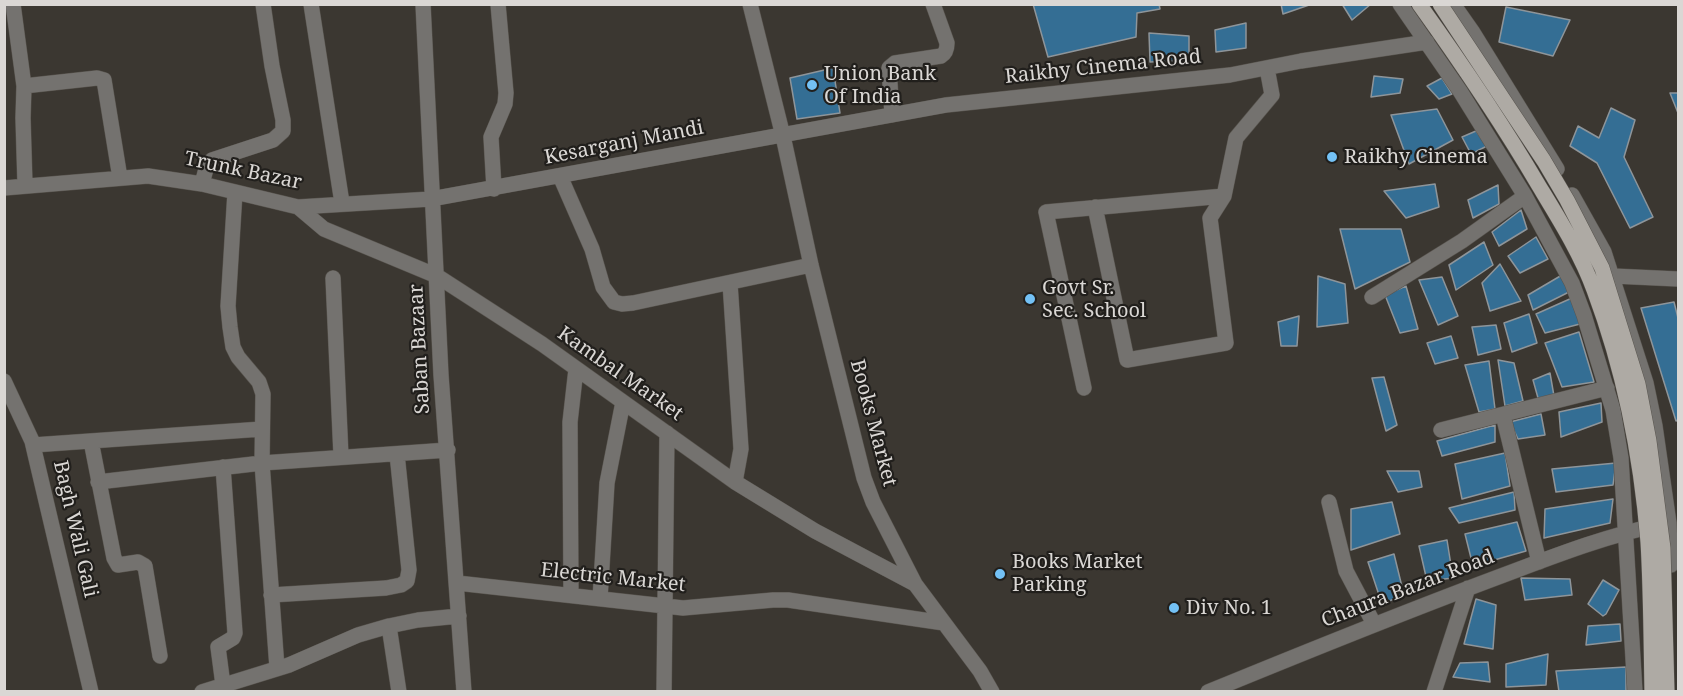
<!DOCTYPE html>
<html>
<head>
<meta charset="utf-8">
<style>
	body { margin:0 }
	#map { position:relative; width:1683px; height:696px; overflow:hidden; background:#3b3731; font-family:"Noto Serif",serif }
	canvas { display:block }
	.frame { position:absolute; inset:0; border:6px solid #dad7d4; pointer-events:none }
</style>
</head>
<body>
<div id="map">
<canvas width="1683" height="696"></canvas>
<div class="frame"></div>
</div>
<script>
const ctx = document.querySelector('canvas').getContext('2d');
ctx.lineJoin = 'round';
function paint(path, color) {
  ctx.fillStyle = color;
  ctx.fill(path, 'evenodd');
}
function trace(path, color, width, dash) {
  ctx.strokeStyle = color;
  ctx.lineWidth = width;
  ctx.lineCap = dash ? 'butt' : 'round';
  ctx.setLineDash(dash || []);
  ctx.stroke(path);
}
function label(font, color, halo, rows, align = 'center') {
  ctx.font = font + ' "Noto Serif",serif';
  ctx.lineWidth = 4.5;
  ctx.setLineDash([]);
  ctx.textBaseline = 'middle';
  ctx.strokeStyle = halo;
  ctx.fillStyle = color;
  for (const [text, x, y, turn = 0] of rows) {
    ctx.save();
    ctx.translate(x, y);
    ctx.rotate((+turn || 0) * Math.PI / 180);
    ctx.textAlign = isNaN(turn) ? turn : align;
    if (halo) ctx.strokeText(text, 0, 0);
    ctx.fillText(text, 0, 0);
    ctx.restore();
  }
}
const building = new Path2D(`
	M1033 4H1159L1160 9 1137 13 1136 37 1048 57Z
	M1281 4H1312L1283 14Z
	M1342 4H1371L1352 20Z
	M1506 7 1570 20 1553 56 1499 42Z
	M1246 23V48L1216 52 1215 30Z
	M1149 33 1189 36V60L1150 62Z
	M833 68 840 113 797 119 790 78Z
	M1374 76 1403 79 1400 93 1371 97Z
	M1442 78 1452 94 1439 99 1427 86Z
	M1670 93H1678V113Z
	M1611 108 1635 120 1624 157 1653 217 1630 228 1597 163 1570 146 1578 126 1599 138Z
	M1437 109 1453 140 1409 164 1391 115Z
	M1476 131 1487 146 1471 154 1462 137Z
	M1435 184 1439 207 1406 218 1384 191Z
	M1498 185 1499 204 1473 218 1468 200Z
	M1521 210 1527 229 1499 246 1492 232Z
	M1340 229H1401L1410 262 1355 289Z
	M1536 237 1548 259 1520 273 1508 256Z
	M1484 242 1493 265 1456 290 1449 265Z
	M1500 264 1521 301 1490 311 1482 283Z
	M1562 275 1569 292 1533 310 1528 295Z
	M1318 276 1345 284 1348 323 1317 327Z
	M1442 277 1458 316 1438 325 1419 280Z
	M1406 286 1418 329 1400 333 1385 295Z
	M1572 298 1580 324 1545 333 1536 314Z
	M1674 302 1678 318V420L1676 421 1641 308Z
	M1529 314 1537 343 1512 352 1504 323Z
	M1299 316 1297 346H1281L1278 322Z
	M1496 325 1501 349 1478 355 1472 327Z
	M1579 332 1594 382 1562 387 1545 343Z
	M1451 336 1458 358 1435 364 1427 343Z
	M1498 360 1514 363 1523 401 1505 406Z
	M1489 361 1495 409 1479 412 1465 365Z
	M1550 373 1554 396 1538 398 1533 380Z
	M1384 377 1397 425 1386 431 1372 378Z
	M1601 403 1602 422 1561 437 1559 412Z
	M1541 414 1545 435 1518 439 1510 422Z
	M1495 425V442L1442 456 1437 441Z
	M1505 453 1510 486 1462 499 1455 464Z
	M1616 463 1613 485 1556 492 1552 469Z
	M1387 471H1419L1422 487 1398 492Z
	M1514 492 1515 510 1459 523 1449 508Z
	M1613 499 1610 523 1544 538 1545 509Z
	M1392 502 1400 534 1351 550V509Z
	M1517 522 1526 551 1473 566 1465 534Z
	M1447 540 1453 578 1427 581 1419 546Z
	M1394 554 1404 595 1382 604 1368 562Z
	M1521 578 1570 579 1572 595 1525 600Z
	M1603 580 1619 590 1606 614 1603 616 1588 604Z
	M1476 599 1496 605 1493 649 1464 644Z
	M1620 624 1621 641 1586 645 1588 626Z
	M1548 654 1546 685 1506 687V664Z
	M1488 662 1490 682 1453 677 1460 663Z
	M1626 667V692H1559L1556 671Z`);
const minor = new Path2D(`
	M13 4 24 86 23 118 25 185
	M311 4 342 203
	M423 4 441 375 464 692
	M750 4 783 136 811 265 864 478 873 502 915 584 980 671 992 692
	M1400 4 1460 91 1525 196 1572 283 1584 315 1613 410 1621 458 1635 692
	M1453 4 1472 31 1557 169
	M24 86 97 78 104 80 120 178
	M892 115 889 68 895 63 941 56C946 53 947 49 947 43L933 4
	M560 176 592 249 603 287 614 302 622 304 633 303 811 265
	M202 184 207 165 212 160 273 140 283 131V120L272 66 263 4
	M4 188 148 176 202 184 298 207 431 199 946 105 1230 75 1301 61 1427 42
	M494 189 491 137 505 104 506 93 498 4
	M235 192 228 306 230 327 233 347 238 357 259 382 263 394 262 463 277 668
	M1572 195 1604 252 1646 383 1655 426 1669 523 1671 565
	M298 207 324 229 437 276 542 344 735 482 815 531 915 584
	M1095 207 1127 360 1226 343 1210 218 1224 196 1236 138 1272 95 1267 68
	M333 278 341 456
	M1604 278 1613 276 1678 279
	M730 283 741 449 735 482
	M1372 297 1462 241 1525 196
	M4 381 32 441 35 454 91 692
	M1084 388 1046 212 1224 196
	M1503 415 1539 562
	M1441 430 1607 388
	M91 441 114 558 118 565 138 562 145 566 160 656
	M33 445 262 429
	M223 467 235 633 233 638 218 647 223 685
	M98 482 262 463 448 450
	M1329 502 1346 571 1374 624
	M457 583 683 608 773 600H788L944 623
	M271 595 386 588 401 585 407 581 409 570 397 454
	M571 595 570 422 576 369
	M600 599 607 483 623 402
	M389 626 399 692
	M202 692 289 665 358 635 389 626 418 620 459 616
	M664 692 667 433
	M1208 692C1303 653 1397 615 1493 579 1547 559 1601 537 1658 525
	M1434 692 1468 588`);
const majorBridge = new Path2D(`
	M1419 4C1462 64 1502 123 1539 186 1559 219 1581 254 1594 290 1624 370 1641 456 1648 542 1651 592 1651 642 1652 692
	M1440 4 1544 161 1567 200 1602 268 1638 384 1649 441 1663 548 1667 692`);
const markers = [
	[812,85,6,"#73c1f5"],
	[1332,157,6,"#73c1f5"],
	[1030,299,6,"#73c1f5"],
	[1000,574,6,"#73c1f5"],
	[1174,608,6,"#73c1f5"]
];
const streetNames = [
	["Raikhy Cinema Road",1103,67,-6],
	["Kesarganj Mandi",624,143,-11],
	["Trunk Bazar",243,171,12],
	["Saban Bazaar",420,349,-93],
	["Kambal Market",620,374,35],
	["Books Market",873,423,75],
	["Bagh Wali Gali",75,529,77],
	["Electric Market",613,578,6],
	["Chaura Bazar Road",1408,589,-21]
];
const poiNames = [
	["Union Bank",824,74],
	["Of India",824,97],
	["Raikhy Cinema",1344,157],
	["Govt Sr.",1042,288],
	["Sec. School",1042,311],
	["Books Market",1012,562],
	["Parking",1012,585],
	["Div No. 1",1186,608]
];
paint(building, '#346e94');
trace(building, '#8e959a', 1.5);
trace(minor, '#58544e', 16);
trace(minor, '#74726f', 15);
trace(majorBridge, '#58544e', 16, []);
trace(majorBridge, '#aeaaa4', 15);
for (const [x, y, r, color] of markers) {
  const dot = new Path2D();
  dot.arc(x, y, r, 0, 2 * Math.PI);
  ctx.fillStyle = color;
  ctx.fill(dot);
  trace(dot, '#211f1c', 2);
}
label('20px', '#dad7d4', '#211f1c', streetNames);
label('20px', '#dad7d4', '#211f1c', poiNames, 'left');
</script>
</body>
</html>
